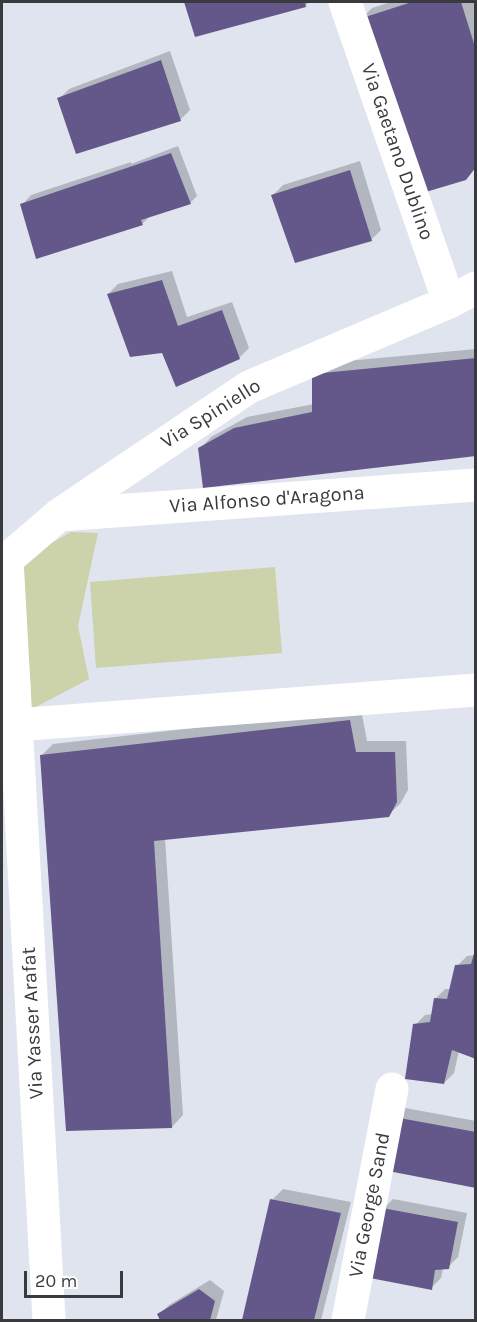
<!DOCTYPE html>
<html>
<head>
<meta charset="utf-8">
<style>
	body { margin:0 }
	#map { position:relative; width:477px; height:1322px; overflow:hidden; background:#dfe4ee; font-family:Karla,sans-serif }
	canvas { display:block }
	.frame { position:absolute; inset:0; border:3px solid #383a3e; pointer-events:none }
	.scale { position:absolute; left:24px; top:1271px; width:99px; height:27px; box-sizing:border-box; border:3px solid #383a3e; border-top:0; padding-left:8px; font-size:18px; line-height:21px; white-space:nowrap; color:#383a3e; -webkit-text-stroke:4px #fff; paint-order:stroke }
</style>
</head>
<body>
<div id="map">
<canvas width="477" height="1322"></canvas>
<div class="frame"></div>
<div class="scale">20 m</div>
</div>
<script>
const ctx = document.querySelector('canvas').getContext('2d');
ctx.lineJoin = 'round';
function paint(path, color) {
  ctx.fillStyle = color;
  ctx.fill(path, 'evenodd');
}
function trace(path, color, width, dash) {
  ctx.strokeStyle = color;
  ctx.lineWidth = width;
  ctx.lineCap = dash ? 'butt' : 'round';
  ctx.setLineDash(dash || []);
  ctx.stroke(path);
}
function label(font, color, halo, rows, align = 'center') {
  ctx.font = font + ' Karla,sans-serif';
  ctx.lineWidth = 6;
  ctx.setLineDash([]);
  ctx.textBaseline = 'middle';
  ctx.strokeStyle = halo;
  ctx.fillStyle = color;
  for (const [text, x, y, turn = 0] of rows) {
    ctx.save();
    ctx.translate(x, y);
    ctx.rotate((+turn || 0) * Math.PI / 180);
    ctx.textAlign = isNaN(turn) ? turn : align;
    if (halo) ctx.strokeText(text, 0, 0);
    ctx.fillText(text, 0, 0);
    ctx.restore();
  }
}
const green = new Path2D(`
	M71 532 98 533 78 626 89 679 30 710 31 685 25 660 18 562Z
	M275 567 282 653 96 668 90 582Z`);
const shadow = new Path2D(`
	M186 2H310L306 5 196 36Z
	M391 2H475L476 168 465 178 361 19 372 8Z
	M170 51 190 110 180 120 59 99 69 89Z
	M178 146 197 196 190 203 151 215 142 224 22 205 31 195 131 162V164Z
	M360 161 381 230 371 240 273 195 283 185Z
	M172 271 187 317 232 302 249 348 239 358 163 351 108 294 118 284Z
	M476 349V455L200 449 211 437 247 417 314 404 325 363Z
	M361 709 367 741H406L408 790 400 804 388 815 165 838 183 1115 172 1127 41 756 53 744Z
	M476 953V1057L459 1051 454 1073 444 1083 415 1025 425 1015 433 1014 435 999 445 989H451L457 966 467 956 475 955Z
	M405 1108 476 1121V1186L395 1118Z
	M283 1189 351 1202 321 1320H244L272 1200Z
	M393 1199 467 1213 458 1257 448 1267 443 1268 441 1278 431 1288 383 1209Z
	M210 1280 224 1291 216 1320H162L159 1315 169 1305Z`);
const building = new Path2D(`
	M184 2H305L306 7 195 37Z
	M412 2H461L476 50V167L466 180 419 194 359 19Z
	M161 60 181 121 76 154 57 98Z
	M171 153 191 204 141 220 143 225 36 259 20 204Z
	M350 170 372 241 295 263 271 195Z
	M162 280 178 326 222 310 240 359 176 387 162 353 130 357 107 294Z
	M476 358V456L203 488 198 448 234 428 312 412V374Z
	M350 720 356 752H395L397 802 389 817 154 841 172 1128 66 1131 40 755Z
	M475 950 476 1059 452 1050 444 1084 405 1079 413 1024 430 1022 434 998 447 999 455 965 471 964Z
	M394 1117 476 1132V1188L383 1170Z
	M270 1199 341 1213 314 1320H242Z
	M382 1208 458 1222 449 1269 435 1270 432 1290 370 1278Z
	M199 1289 215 1301 210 1320H160L157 1314Z`);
const street = new Path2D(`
	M345 2 449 302
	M59 515 476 485
	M7 559 49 1320
	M16 725 476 690
	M348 1320 392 1089`);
const secondary = new Path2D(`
	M2 564 59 515 249 387 449 302 476 288`);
const streetNames = [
	["Via Gaetano Dublino",397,152,71],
	["Via Spiniello",211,414,-32],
	["Via Alfonso d'Aragona",267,500,-4],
	["Via Yasser Arafat",33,1023,-93],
	["Via George Sand",370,1205,-79]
];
paint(green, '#ccd2aa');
paint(shadow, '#0003');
paint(building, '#64578a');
trace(street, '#fff', 33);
trace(secondary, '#fff', 33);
label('20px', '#383a3e', '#fff', streetNames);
</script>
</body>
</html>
